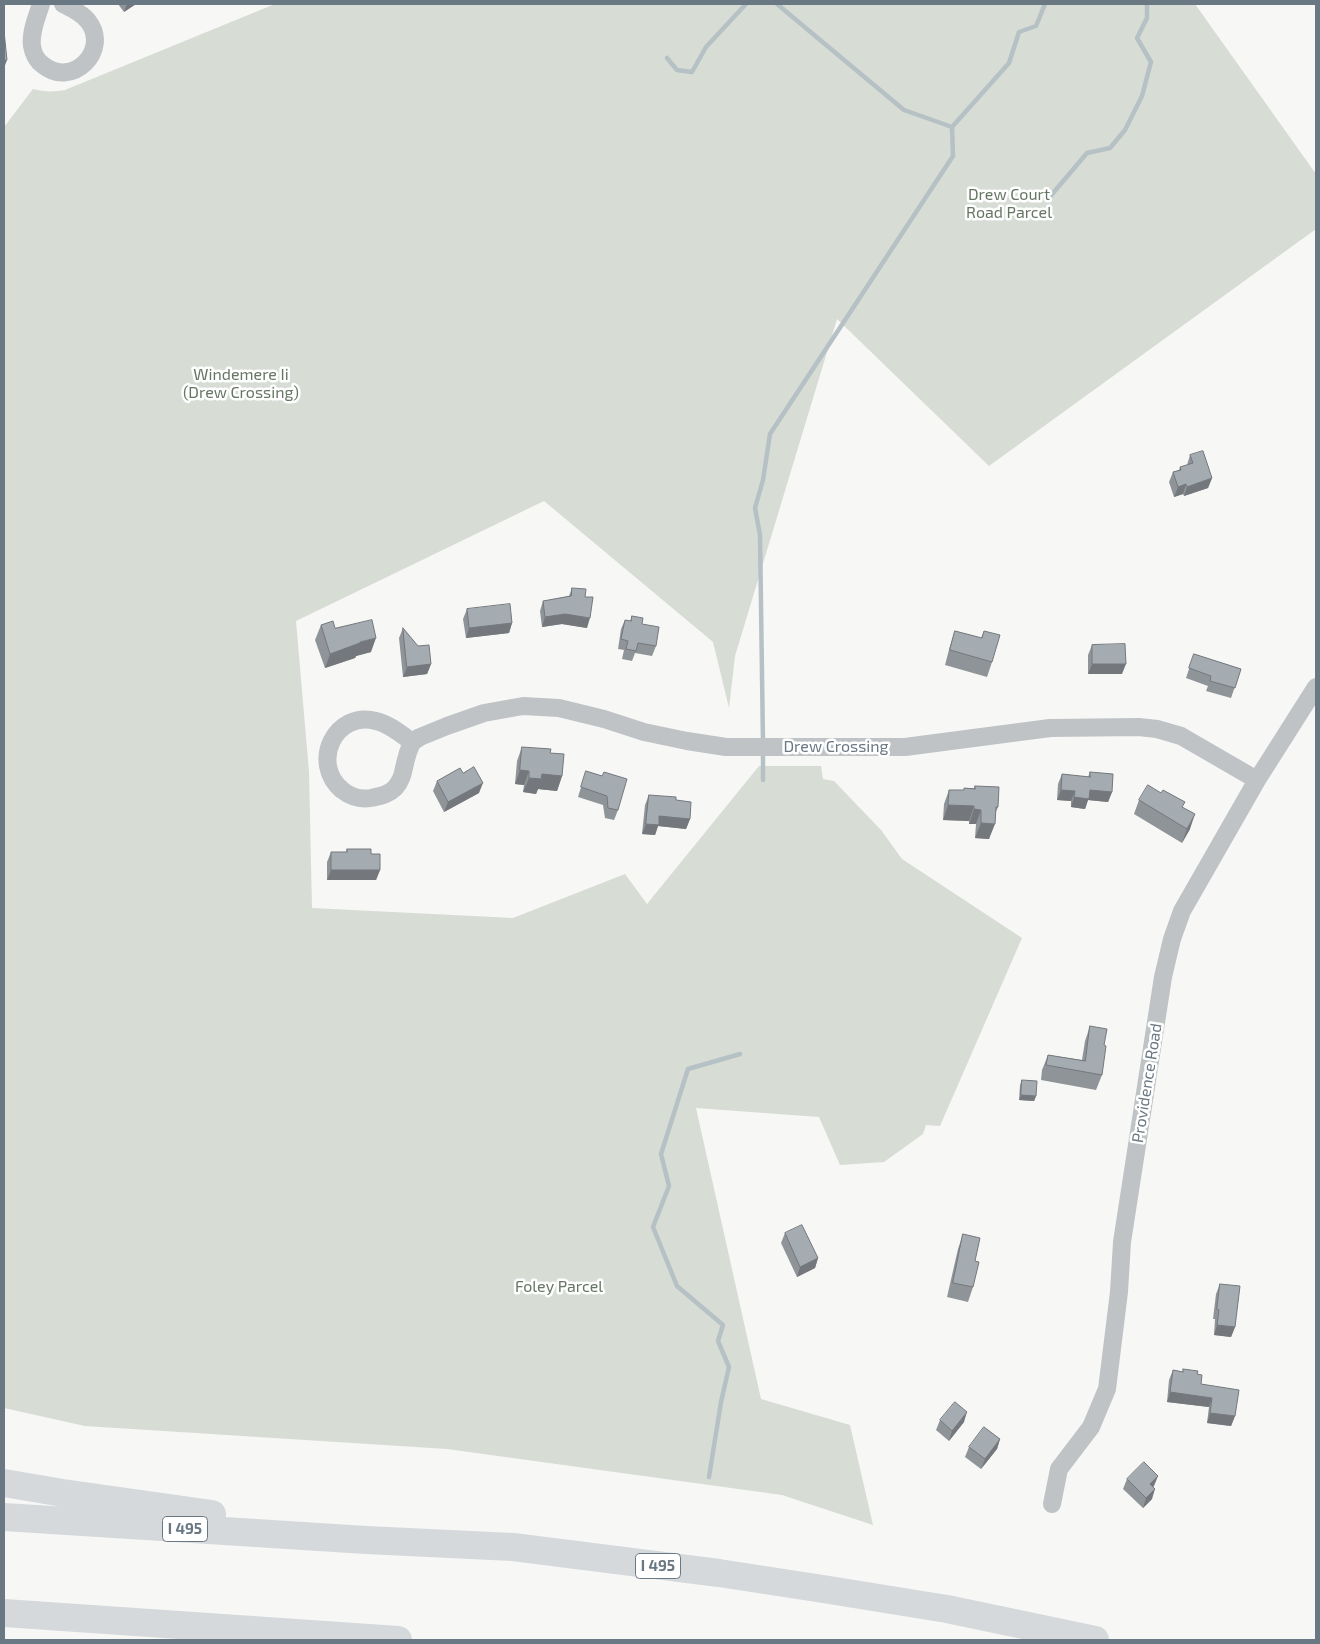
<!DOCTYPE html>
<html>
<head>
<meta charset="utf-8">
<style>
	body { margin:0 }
	#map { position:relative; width:1320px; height:1644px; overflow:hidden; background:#f7f7f5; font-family:"Exo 2",sans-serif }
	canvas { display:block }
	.frame { position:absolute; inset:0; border:5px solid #6a7883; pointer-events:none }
</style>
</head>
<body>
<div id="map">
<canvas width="1320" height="1644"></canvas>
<div class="frame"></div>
</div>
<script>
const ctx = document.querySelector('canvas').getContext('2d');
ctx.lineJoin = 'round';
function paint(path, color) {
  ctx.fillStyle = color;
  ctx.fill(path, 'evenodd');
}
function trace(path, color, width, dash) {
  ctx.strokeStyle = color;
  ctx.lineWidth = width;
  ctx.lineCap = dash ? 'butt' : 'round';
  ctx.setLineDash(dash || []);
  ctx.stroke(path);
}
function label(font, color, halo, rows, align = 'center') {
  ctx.font = font + ' "Exo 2",sans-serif';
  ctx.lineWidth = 5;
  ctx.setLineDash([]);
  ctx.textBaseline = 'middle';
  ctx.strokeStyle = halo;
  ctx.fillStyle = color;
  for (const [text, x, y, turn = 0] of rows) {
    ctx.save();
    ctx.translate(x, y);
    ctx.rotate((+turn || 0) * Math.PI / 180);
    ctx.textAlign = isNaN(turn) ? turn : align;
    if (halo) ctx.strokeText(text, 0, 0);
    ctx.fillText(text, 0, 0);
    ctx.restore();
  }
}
const green = new Path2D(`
	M275 4H1195L1316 174V229L989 466 837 319 735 656 729 708 713 642 544 501 296 621 309 772 312 908 513 918 625 874 647 904 759 766H821L823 779 834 781 881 830 902 859 1022 938 940 1126 926 1125 923 1134 884 1162 840 1165 819 1117 696 1108 761 1399 850 1425 873 1525 782 1495 447 1449 85 1426 4 1408V127L33 89C44 92 53 92 65 90Z`);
const stream = new Path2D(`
	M777 4 904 110 952 127
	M667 58 677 70 692 72 706 47 746 4
	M1048 199 1087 153 1110 148 1125 130 1142 96 1151 62 1137 38 1147 18V4
	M763 744 760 535 755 508 763 480 770 434 953 156 952 127 1009 63 1019 32 1036 26 1045 4
	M763 751V780
	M709 1477 721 1402 729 1367 718 1341 723 1325 677 1286 653 1227 669 1186 661 1154 688 1069 740 1054`);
const minor = new Path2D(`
	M41 4C37 17 30 32 32 46 33 53 37 61 43 65 72 89 111 50 88 21 82 13 71 8 63 4
	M412 742C411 746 408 751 407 756 403 768 404 778 395 788 388 795 380 796 371 798 360 800 351 797 342 790 310 763 335 710 376 721 389 724 401 734 412 742L420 737 447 726 484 713 523 706 559 708 604 719 644 732 687 741 726 747H905L1050 728 1139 727 1157 729 1181 736 1257 780
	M1052 1504 1059 1469 1091 1427 1107 1389 1119 1292 1122 1242 1163 977 1172 939 1182 911 1257 780 1316 687`);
const motorway = new Path2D(`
	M4 1483 63 1493 212 1514
	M4 1517 366 1540 513 1547 719 1573 823 1589 947 1609 1095 1640
	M4 1613C135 1623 267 1630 398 1640`);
const wall = new Path2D(`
	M118 4H136L124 12Z
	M1190 455 1212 478 1208 488 1184 496 1183 494 1174 497 1169 482 1173 472 1179 470 1180 467 1187 465Z
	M572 588 585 597 587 628 562 624 542 627 540 611 543 601 569 596Z
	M467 609 512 623 509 633 466 638 463 619Z
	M632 616 656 646 652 656 635 653 632 661 622 659 624 650 618 649 621 629 625 620 630 621Z
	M321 625 335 628 371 652 356 656 355 658 325 668 315 640Z
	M403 628 431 664 427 674 403 677 399 638Z
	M955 631 981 638 984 631 992 662 987 677 945 665 950 646Z
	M1092 645 1122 674H1088V655Z
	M1194 654 1241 669 1231 698 1206 691 1208 686 1186 678Z
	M522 747 550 753 562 776 557 791 538 789 536 794 523 792 524 785 515 784 517 761Z
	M586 771 602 776 618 810 614 820 605 818 603 805 578 797Z
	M1090 772 1112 792 1108 802 1088 800 1085 809 1071 807V801L1057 800 1058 784 1062 774 1088 777Z
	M463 773 479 793 444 812 433 791 437 781Z
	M975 786 998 807 995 814 989 839 975 838 976 824H969V821L943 820 944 804 949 790H964V788H974Z
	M649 795 676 800 690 819 686 829 658 826 655 835 642 834 645 805Z
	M1139 800 1183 807 1190 829 1182 843 1134 814Z
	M347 849 371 854 380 870 376 880H327V862L331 852H346Z
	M1090 1026 1104 1045 1102 1075 1096 1090 1041 1080 1042 1070 1048 1055 1082 1060 1085 1041Z
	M1022 1080 1036 1096 1034 1101 1019 1100 1020 1085Z
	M785 1233 818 1258 815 1268 797 1277 781 1243Z
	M963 1234 975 1261 973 1287 968 1302 947 1297 958 1249Z
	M1220 1284 1235 1327 1231 1337 1214 1335 1215 1319H1213L1216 1294Z
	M1173 1370 1197 1374 1201 1384 1235 1416 1231 1426 1207 1423 1209 1407 1167 1402 1169 1380Z
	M940 1420 964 1422 949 1441 936 1430Z
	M1000 1439 997 1449 981 1469 965 1457 969 1447Z
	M1127 1479 1154 1486 1153 1487 1152 1499 1143 1508 1123 1489Z`);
const shadedWall = new Path2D(`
	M127 4H136L124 12Z
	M7 60 4 68V61Z
	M1212 478 1208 488 1184 496 1187 487Z
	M1186 484 1183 494 1174 497 1178 487Z
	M565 614 590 618 587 628 562 624 542 627 545 617Z
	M512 623 509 633 466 638 469 628Z
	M376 638 371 652 356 656 355 658 325 668 330 654 360 642Z
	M431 664 427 674 403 677 407 667Z
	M1092 664H1126L1122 674H1088Z
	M520 770 529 771 524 785 515 784Z
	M542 774 562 776 557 791 538 789 536 794 523 792 529 778Z
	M483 783 479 793 444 812 448 802Z
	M1061 790 1075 791 1071 801 1057 800Z
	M1090 790 1112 792 1108 802 1088 800 1085 809 1071 807 1074 797Z
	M948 805 974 806 969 821 943 820Z
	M974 809 981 810 976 824H969Z
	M1195 814 1190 829 1182 843 1187 829Z
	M659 816 690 819 686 829 658 826 655 835 642 834 646 824Z
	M981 823 995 824 989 839 975 838Z
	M331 870H380L376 880H327Z
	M1021 1095 1036 1096 1034 1101 1019 1100Z
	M818 1258 815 1268 797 1277 800 1267Z
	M1217 1325 1235 1327 1231 1337 1214 1335Z
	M1170 1392 1212 1398 1209 1407 1167 1402Z
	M967 1412 964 1422 949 1441 952 1431Z
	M1210 1413 1235 1416 1231 1426 1207 1423Z
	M1000 1439 997 1449 981 1469 985 1459Z
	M1158 1476 1154 1486 1146 1494 1150 1484Z
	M1155 1489 1152 1499 1143 1508 1146 1498Z`);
const building = new Path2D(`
	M4 31 7 60 4 61Z
	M1203 451 1212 478 1187 487 1186 484 1178 487 1173 472 1181 470 1180 467 1193 463 1190 455Z
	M572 588 586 589 585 597H593L590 618 565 614 545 617 543 601 571 596Z
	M510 604 512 623 469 628 467 609Z
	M632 616 643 618 642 624 659 627 656 646 638 643 636 651 626 649 628 641 621 639 625 620 631 621Z
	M372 620 376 638 360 642V643L330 654 321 625 333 621 335 628Z
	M403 628 418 646 429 645 431 664 407 667Z
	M955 631 982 638 984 631 1000 635 992 662 950 650Z
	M1125 644 1126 664H1092V645Z
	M1194 654 1241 669 1235 688 1210 681 1211 676 1189 668Z
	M522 747 551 749 550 753 564 754 562 776 542 774 541 779 529 778V771L520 770Z
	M474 767 483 783 448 802 437 781 460 768 463 773Z
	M586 771 602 776 604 772 627 779 618 810 608 808 607 796 581 787Z
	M1090 772 1113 774 1112 792 1090 790 1089 799 1074 797 1075 791 1061 790 1062 774 1090 777Z
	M1148 785 1161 793 1163 790 1185 802 1182 807 1195 814 1187 829 1139 800Z
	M975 786 999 787 998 807H996L995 824 981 823V810L974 809V806L948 805 949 790H964V788L975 789Z
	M649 795 676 797V800L691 802 690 819 659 816V825L646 824Z
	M347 849H371V854H380V870H331V852H347Z
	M1090 1026 1107 1029 1104 1045 1106 1046 1102 1075 1046 1065 1048 1055 1085 1061Z
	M1022 1080 1037 1081 1036 1096 1021 1095Z
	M802 1225 818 1258 800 1267 785 1233Z
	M963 1234 980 1238 975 1261 979 1262 973 1287 953 1283Z
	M1220 1284 1240 1286 1235 1327 1217 1325 1219 1310 1217 1309Z
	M1183 1369 1198 1371 1197 1374 1202 1375 1201 1384 1239 1390 1235 1416 1210 1413 1212 1398 1170 1392 1173 1370 1183 1372Z
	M955 1402 967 1412 952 1431 940 1420Z
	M984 1427 1000 1439 985 1459 969 1447Z
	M1144 1462 1158 1476 1150 1484 1155 1489 1146 1498 1127 1479Z`);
const shields = [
	[185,1529,45],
	[658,1566,45]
];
const shieldNames = [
	["I 495",185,1529],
	["I 495",658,1566]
];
const parkNames = [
	["Drew Court",1009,195],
	["Road Parcel",1009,213],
	["Windemere Ii",241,375],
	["(Drew Crossing)",241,393],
	["Foley Parcel",559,1287]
];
const streetNames = [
	["Drew Crossing",836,747],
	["Providence Road",1147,1083,-81]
];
paint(green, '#d7dcd5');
trace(stream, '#b6c1c5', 4.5);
trace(minor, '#bfc3c6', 18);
trace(motorway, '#d5d9dc', 28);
paint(wall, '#8e9498');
paint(shadedWall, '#74787c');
paint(building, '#a5acb1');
trace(building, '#74787c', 1);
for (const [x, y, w] of shields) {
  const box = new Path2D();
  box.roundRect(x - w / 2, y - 12.5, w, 25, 4);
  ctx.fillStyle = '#fff';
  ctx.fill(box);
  trace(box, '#6a7883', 1);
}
label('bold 15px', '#6a7883', null, shieldNames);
label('16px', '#677664', '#fff', parkNames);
label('16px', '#6a7883', '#fff', streetNames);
</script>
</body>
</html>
